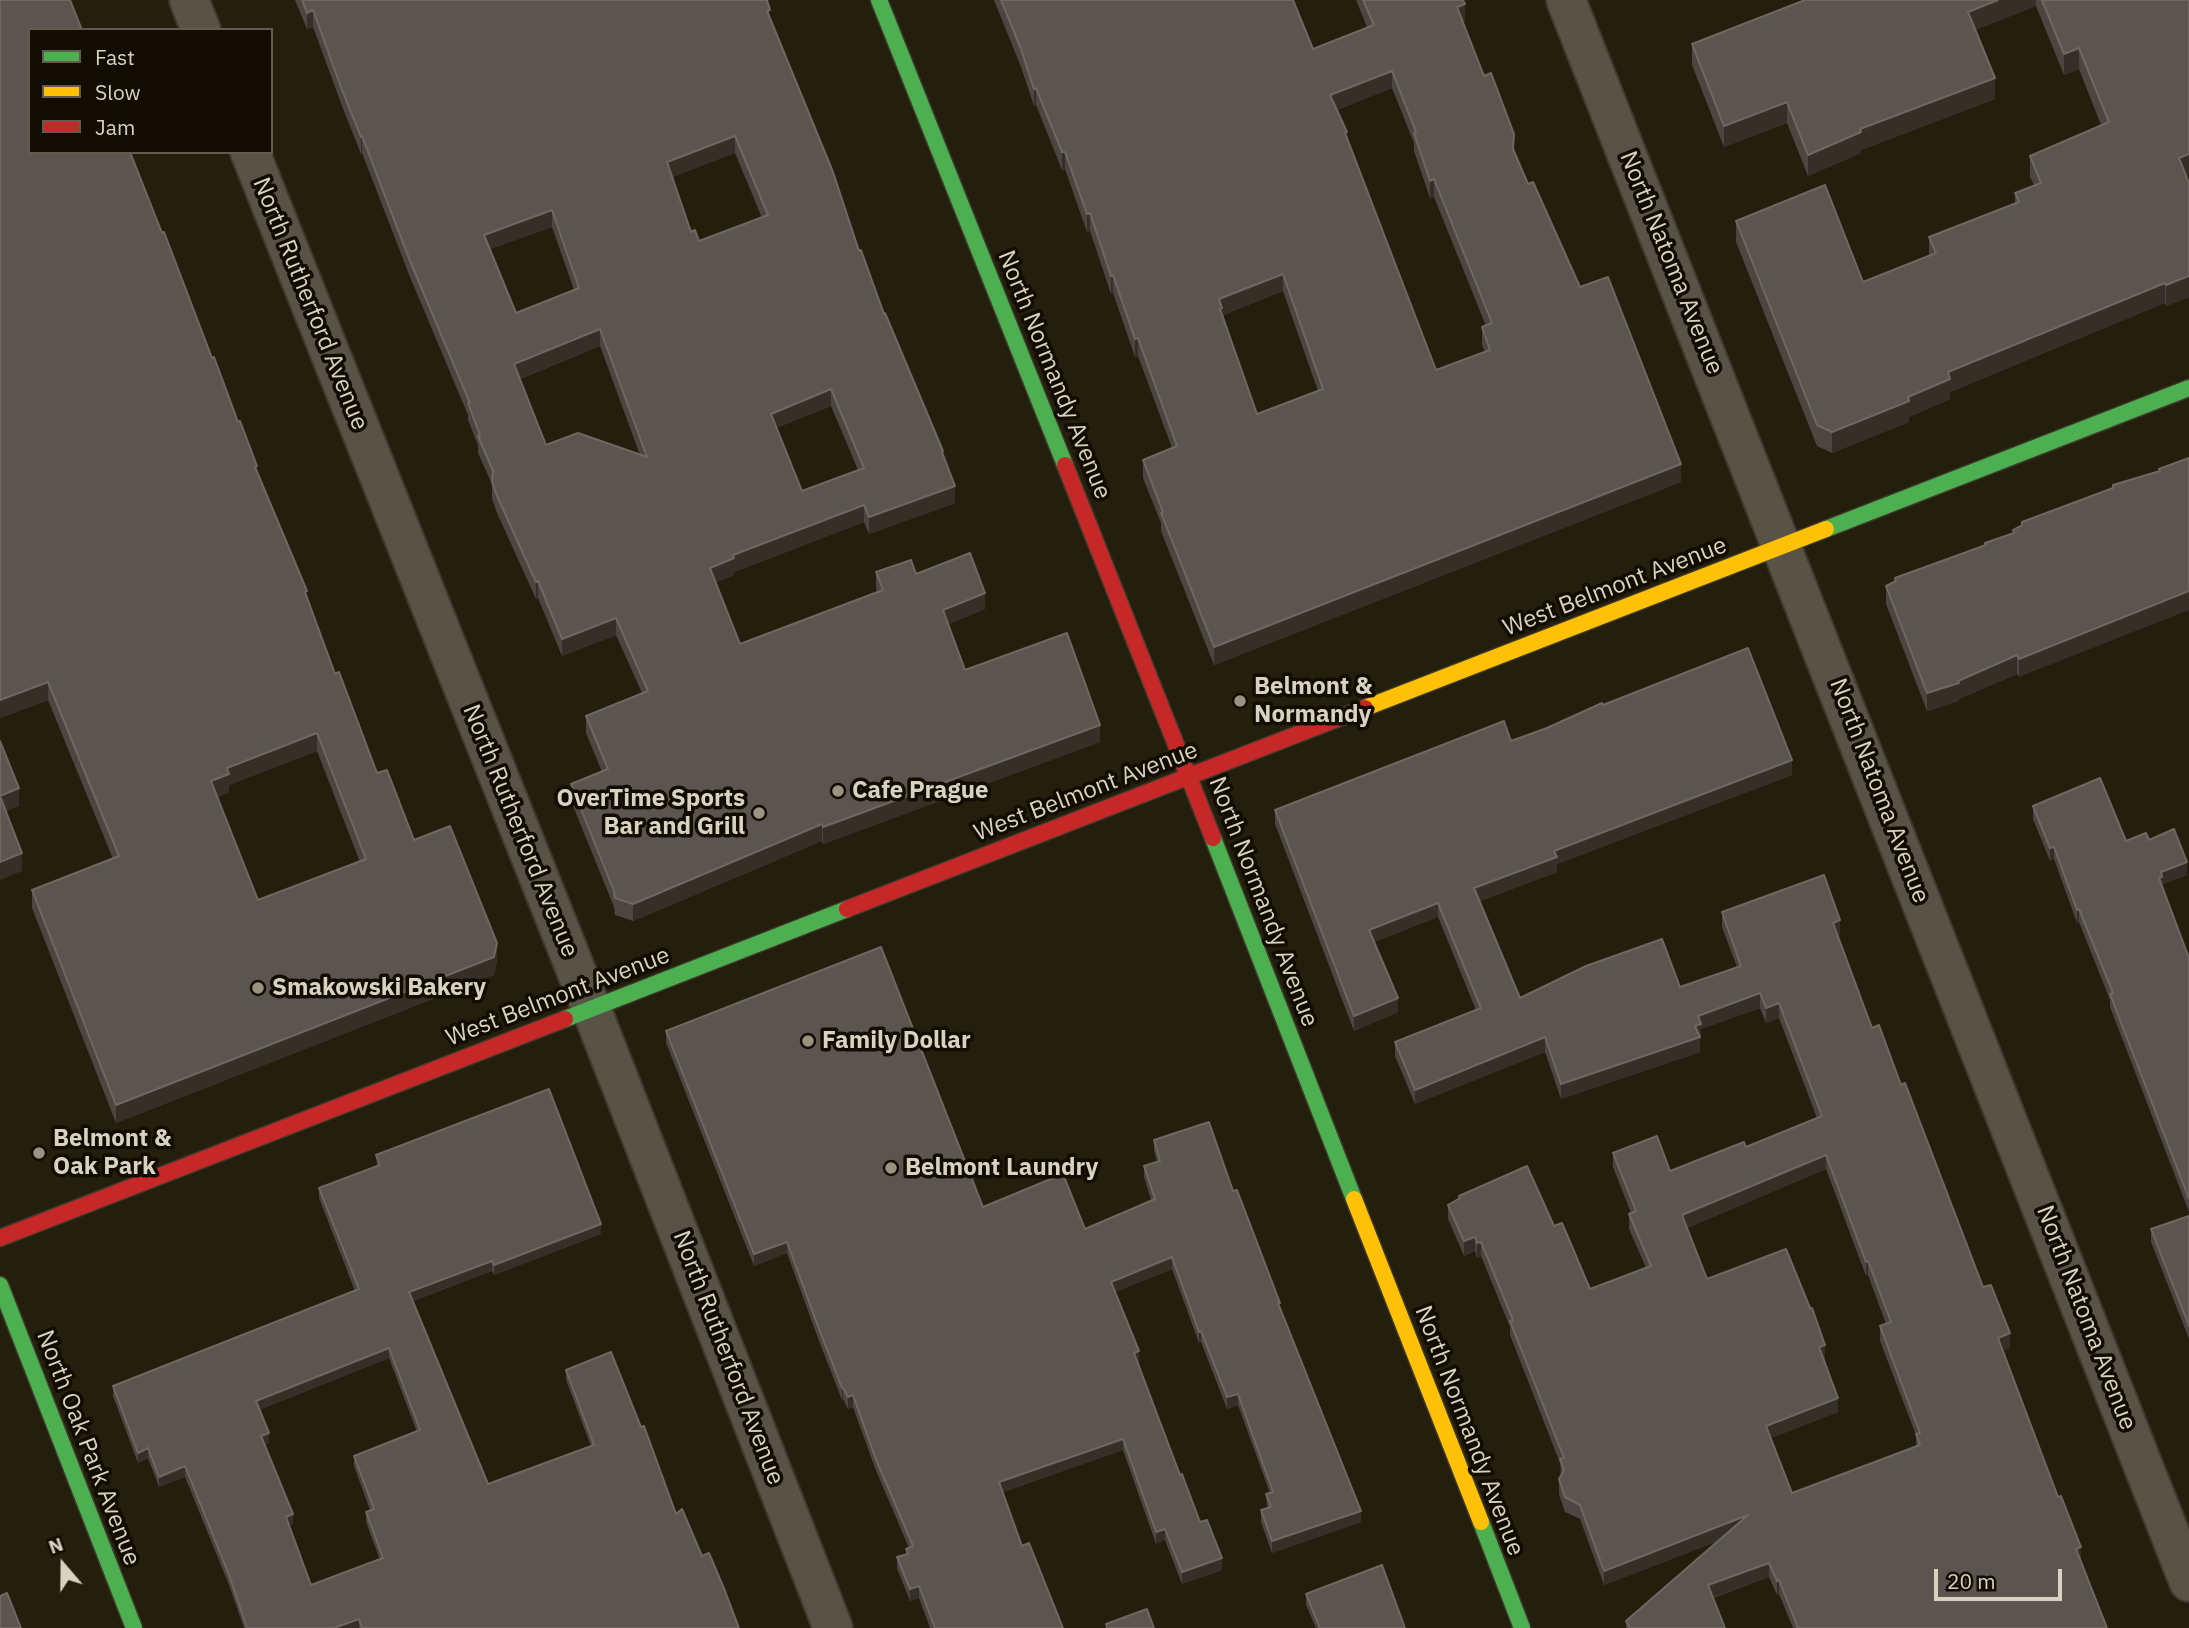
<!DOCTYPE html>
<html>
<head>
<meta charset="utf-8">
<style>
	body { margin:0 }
	#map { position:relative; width:2189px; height:1628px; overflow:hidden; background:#241e0d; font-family:"IBM Plex Sans",sans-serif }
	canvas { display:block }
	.legend { position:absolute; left:28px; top:28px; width:245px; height:126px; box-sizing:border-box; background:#120d02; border:2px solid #625c4e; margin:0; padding:9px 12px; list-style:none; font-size:21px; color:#d9d2c0 }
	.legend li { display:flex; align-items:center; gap:14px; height:35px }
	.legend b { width:35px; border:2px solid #625c4e }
	.north { position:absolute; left:28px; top:1530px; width:70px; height:70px; -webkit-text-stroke:5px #120d02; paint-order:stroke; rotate:340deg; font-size:19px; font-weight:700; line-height:28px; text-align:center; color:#d9d2c0 }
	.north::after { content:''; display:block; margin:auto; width:24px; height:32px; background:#d9d2c0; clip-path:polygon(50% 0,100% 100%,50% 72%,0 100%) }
	.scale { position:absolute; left:1934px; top:1569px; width:128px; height:32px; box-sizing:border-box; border:4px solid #d9d2c0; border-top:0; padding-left:9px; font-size:21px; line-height:24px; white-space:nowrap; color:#d9d2c0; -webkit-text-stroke:5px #120d02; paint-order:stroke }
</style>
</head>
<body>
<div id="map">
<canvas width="2189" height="1628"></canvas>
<ul class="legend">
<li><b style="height:9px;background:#4caf50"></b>Fast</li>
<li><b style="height:9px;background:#ffc107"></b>Slow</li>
<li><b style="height:9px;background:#c62828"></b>Jam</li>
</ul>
<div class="north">N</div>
<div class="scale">20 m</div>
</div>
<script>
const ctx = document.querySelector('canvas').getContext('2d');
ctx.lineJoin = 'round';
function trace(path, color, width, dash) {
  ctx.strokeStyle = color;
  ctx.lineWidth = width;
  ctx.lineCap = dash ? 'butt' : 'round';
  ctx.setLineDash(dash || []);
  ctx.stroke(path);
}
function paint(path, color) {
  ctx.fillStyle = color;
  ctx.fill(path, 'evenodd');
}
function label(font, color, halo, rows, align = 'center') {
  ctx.font = font + ' "IBM Plex Sans",sans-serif';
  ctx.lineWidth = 7;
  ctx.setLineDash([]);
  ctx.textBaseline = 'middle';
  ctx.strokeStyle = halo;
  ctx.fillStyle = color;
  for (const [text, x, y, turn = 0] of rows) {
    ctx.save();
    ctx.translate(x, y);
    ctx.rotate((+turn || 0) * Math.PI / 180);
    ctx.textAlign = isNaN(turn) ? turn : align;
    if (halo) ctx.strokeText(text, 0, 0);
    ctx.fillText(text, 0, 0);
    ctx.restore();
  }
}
const street = new Path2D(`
	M189 0 201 30
	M1566 0 2189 1582
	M250 152 591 1008 833 1628`);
const fast = new Path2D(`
	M879 0 1065 465
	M1826 529 2189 388
	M1213 838 1354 1199
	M565 1019 847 909
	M0 1285 134 1628
	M1481 1522 1522 1628`);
const slow = new Path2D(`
	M1365 708 1826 529
	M1354 1199 1481 1522`);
const jam = new Path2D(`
	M1065 465 1213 838
	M847 909 1365 708
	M0 1238 565 1019`);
const wall = new Path2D(`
	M0 0 212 358 307 598 335 674 377 773 414 840 497 961 494 975 116 1123 32 908V890L113 859 48 700 0 718ZM317 751 360 862 258 900 217 797 229 792V785Z
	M295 0H767L770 19 859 251 884 314 943 456 955 503 869 534 864 522 734 572V575L715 583 740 644 878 592 876 589V572L916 574 985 609 948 624 965 670 1100 742 823 844 822 841 633 921 615 915 614 907 571 801V784L602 772 586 733V716L642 693 616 635 562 656 538 598 536 599 497 513 492 499V484L478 453V445L468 420V415L410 277 362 153 361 154 342 106 313 27 307 29ZM735 153 762 218 699 241 691 232 672 177ZM552 227 574 290 516 313 490 249ZM600 346 640 455 546 445 520 379ZM831 406 858 470 802 491 776 428Z
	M994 0H1293L1313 49 1367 27 1356 0H1463L1465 21 1463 22 1528 184 1580 287 1681 482 1214 665 1161 531V523L1143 478V460L1172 448 1138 356 1135 357 1113 293 1111 294 1090 231 1087 232 1065 169 1062 170 1036 105 1034 106 1021 67ZM1392 88 1414 143V151L1430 198 1434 197 1486 326 1482 327V345L1485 352 1436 370 1337 110ZM1283 291 1318 391 1257 414 1223 315Z
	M1805 0H2189V175L2186 176 2189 182V297L2166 306 2165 303 1950 392V399L1909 417V422L1832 453 1817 446 1736 242V221L1863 282 1929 256V237L2015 203V193L2034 185 2030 177V156L2101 125 2079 69 2064 75 2036 6 1975 30 1995 99 1861 150V153L1808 176 1787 123 1724 147 1692 65V44Z
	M2189 458 2019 677 2017 674 1959 699V701L1927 711 1886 604V586L1895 581V578L1985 546V543L2013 533V530L2159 471Z
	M1603 705 1792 775 1557 864V872L1480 901 1520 998 1680 987 1737 967 1722 927V912L1840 935 1838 936 1872 1028 1901 1085 1983 1287 2010 1348 2003 1350 2081 1561 2108 1628H1793L1779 1594 1777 1595 1769 1577 1713 1598 1725 1628H1626V1621L1718 1541 1604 1585 1580 1519 1565 1512 1559 1494V1479L1561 1475 1560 1463 1510 1335V1327L1481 1256 1477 1258 1475 1251 1464 1256 1448 1219V1205L1459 1199V1196L1554 1226 1590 1289 1646 1268 1629 1229V1214L1631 1213 1613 1167V1153L1670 1171 1746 1147 1817 1118 1779 1018 1766 1023 1760 1008 1701 1029V1039H1700V1052L1561 1099 1545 1052 1415 1104 1395 1056V1042L1476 1010 1438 917 1374 942 1398 1012 1354 1031 1275 824V810L1511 741ZM1826 1169 1866 1276 1868 1275 1886 1324 1880 1326V1341L1916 1435V1447L1792 1493 1771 1438 1838 1412 1824 1360 1825 1359 1707 1279 1687 1228Z
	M2033 806 2126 841 2149 840 2187 875 2162 884V887L2189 958V1212L2110 1007V1000L2079 922 2077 923 2054 859 2050 861 2033 819Z
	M666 1031 983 1207 1085 1229 1151 1200 1144 1177V1166L1157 1162 1154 1151V1140L1233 1191 1280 1307 1361 1522 1272 1553 1261 1522V1510L1267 1508 1266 1494 1270 1493 1238 1405 1227 1409 1201 1342 1199 1343 1172 1269 1115 1292 1138 1362 1180 1475 1200 1522 1222 1570 1182 1584 1165 1540 1156 1544 1123 1450 1003 1492 1022 1546 1063 1628H930L919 1598 910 1601 897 1568V1557L906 1554V1549L909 1548 875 1468 853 1407 848 1409 843 1399 842 1400 819 1341 787 1253 754 1266 666 1043Z
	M376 1155 601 1234 494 1275 492 1271 413 1301 488 1484 591 1446 566 1380V1370L676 1514 702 1556 739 1628H244L229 1585 185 1477 159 1487 148 1458 138 1463 113 1396V1386L355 1291 319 1198V1188L377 1166ZM389 1358 417 1432 354 1456V1466L370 1510 366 1512V1522L380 1560 311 1585 289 1526 293 1524 264 1445 269 1443 259 1410Z
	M2189 1216V1339L2151 1242V1229Z
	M1306 1594 1405 1628H1316L1306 1605Z`);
const shadedWall = new Path2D(`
	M1998 0H2036V6L1968 33V12Z
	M1465 4V21L1457 24V7Z
	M313 10V27L307 29V13Z
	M2079 48V69L2064 75V54Z
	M1392 71V88L1330 113V95Z
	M1995 78V99L1861 150V153L1808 176V155L1860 129Z
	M1036 88V105L1034 106V89Z
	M1787 102V123L1724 147V126Z
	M362 136V153L361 154V137Z
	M735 136V153L667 179V162Z
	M1062 152H1065V169L1062 170Z
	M2189 154V175L2179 179V158Z
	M1434 179V197L1430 198V181Z
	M552 210V227L484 251V235Z
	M1090 213V231L1087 232V214Z
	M1283 274V291L1222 315 1219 299Z
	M1113 275V293L1111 294V276Z
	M2189 276V297L2166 306V285Z
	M2165 283V303L1950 392V399L1909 417V422L1832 453V432L1908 397 1948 372Z
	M600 329V346L514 381V364Z
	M1138 338V356L1135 357V339Z
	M831 389V406L771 430V414Z
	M1681 464V482L1214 665V647Z
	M955 486V503L869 534V517Z
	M864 505V522L734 572V575L710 585V568L733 555Z
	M538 581V598L536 599V582Z
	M2189 591V610L2019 677V659Z
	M985 593V609L943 627V610Z
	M616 618V635L562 656V639Z
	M2017 655V674L1959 699V701L1927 711V693L1958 681Z
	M48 682V700L0 718V700Z
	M1100 725V742L823 844V827Z
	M317 733V751L229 785V792L211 799V781L227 768Z
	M1792 760V775L1557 864V872L1474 903V888L1554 851Z
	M19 788V806L0 814V796Z
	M822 824V841L633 921V904Z
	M2054 847V859L2050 861V848Z
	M22 853V871L0 880V862Z
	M2187 862V875L2162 884V890L2159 878 2161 872Z
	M1438 903V917L1369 944V930Z
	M2079 909V922L2077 923V910Z
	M1840 920V935L1833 938V923Z
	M497 943V961L494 975 116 1123V1105Z
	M1760 993V1008L1701 1029V1039H1700V1052L1561 1099V1084L1695 1026 1698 1016Z
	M1398 998V1012L1354 1031V1016Z
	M1779 1003V1018L1766 1023V1008Z
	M1545 1037V1052L1415 1104V1090Z
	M1826 1155V1169L1682 1230V1215Z
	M601 1224V1234L494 1275V1265Z
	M1475 1237V1251L1464 1256V1241Z
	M787 1242V1253L754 1266V1254Z
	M1481 1242V1256L1477 1258V1243Z
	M1172 1257V1269L1111 1294V1282Z
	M492 1261V1271L409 1302V1292Z
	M1868 1261V1275L1866 1276V1262Z
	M1201 1331V1342L1199 1343V1332Z
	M2010 1333V1348L1998 1352V1338Z
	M1825 1345V1359L1819 1362V1347Z
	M389 1348V1358L256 1411V1401Z
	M1139 1351V1362L1134 1364V1353Z
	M842 1388H843V1399L842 1400Z
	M1238 1394V1405L1227 1409V1397Z
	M853 1395V1407L848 1409V1397Z
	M1838 1398V1412L1766 1440V1426Z
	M269 1433V1443L261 1446V1436Z
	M1123 1439V1450L999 1493V1482Z
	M148 1448V1458L138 1463V1453Z
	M185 1466V1477L159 1487V1477Z
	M1361 1511V1522L1272 1553V1541Z
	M293 1514V1524L286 1527V1517Z
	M1748 1515V1530L1604 1585V1571Z
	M1165 1529V1540L1156 1544V1532Z
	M2081 1547V1561L2076 1549Z
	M1222 1558V1570L1182 1584V1572Z
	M1769 1563V1577L1708 1599V1585Z
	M1779 1580V1594L1777 1595V1581Z
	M919 1586V1598L910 1601V1589Z
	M359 1619V1628H334Z`);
const building = new Path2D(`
	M0 0H70L82 30H30V152H130L162 233 164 232 212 358 214 357 238 422 240 421 257 466 255 467 307 591 305 592 335 674 339 672 377 773 387 770 414 840 450 826 497 943 494 957 116 1105 32 890 119 856 48 682 0 700ZM317 733 366 859 258 900 211 781 229 774 227 768Z
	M302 0H767L770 10 767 11 833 172 859 251 861 250 884 314 885 313 943 451 942 452 955 486 869 517 864 505 733 555 734 558 710 568 740 644 883 590 876 572 911 560 916 574 970 553 985 593 943 610 965 670 1067 633 1100 725 823 827 822 824 633 904 615 898 614 891 571 784 608 769 586 716 648 691 616 618 562 639 538 581 536 582 497 496 492 482 493 471 478 436 480 435 468 403H470L410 261 362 136 361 137 342 90 313 10 307 13ZM735 136 768 215 699 241 695 230 691 232 667 162ZM552 210 579 288 516 313 484 235ZM600 329 647 457 578 433 546 445 514 364ZM831 389 864 468 802 491 771 414Z
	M1001 0H1293L1313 49 1374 25 1363 0H1463L1465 4 1457 7 1484 76 1491 73 1514 134 1513 149 1528 184 1533 182 1580 287 1608 277 1681 464 1214 647 1161 513 1163 512 1143 460 1177 446 1138 338 1135 339 1113 275 1111 276 1090 213 1087 214 1065 152H1062L1036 88 1034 89 1021 49ZM1392 71 1416 132 1414 133 1430 181 1434 179 1492 323 1482 327 1490 350 1436 370 1345 133 1347 132 1330 95ZM1283 274 1323 389 1257 414 1220 309 1222 308 1219 299Z
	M1805 0H1998L1968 12 1995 78 1860 129 1861 132 1808 155 1787 102 1724 126 1692 44Z
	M2042 0H2189V154L2179 158 2189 183V276L2166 285 2165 283 1948 372 1950 379 1908 397 1909 401 1832 432 1817 425 1736 221 1825 185 1863 282 1936 253 1929 237 2019 202 2015 193 2041 183 2030 156 2109 122 2079 48 2064 54Z
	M2189 458V591L2019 659 2017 655 1958 681 1959 683 1927 693 1886 586 1896 581 1895 578 1986 545 1985 543 2014 533 2013 530 2022 525V522L2113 488V485L2160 471 2159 469Z
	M1748 648 1792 760 1554 851 1557 857 1474 888 1520 998 1586 966 1662 939 1680 987 1741 966 1722 912 1824 875 1840 920 1833 923 1872 1028 1879 1025 1901 1085 1905 1083 1923 1130 1983 1287 1991 1285 2010 1333 1998 1338 2058 1497 2061 1496 2081 1547 2076 1549 2107 1628H1798L1779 1580 1777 1581 1769 1563 1708 1585 1725 1628H1630L1626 1621 1748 1515 1604 1571 1580 1505 1565 1497 1559 1479 1564 1470 1560 1459 1564 1458 1510 1321 1513 1320 1481 1242 1477 1243 1475 1237 1464 1241 1448 1205 1460 1198 1459 1196 1527 1166 1554 1226 1562 1223 1590 1289 1651 1266 1629 1214 1636 1211 1613 1153 1657 1136 1670 1171 1744 1142 1746 1147 1822 1116 1779 1003 1766 1008 1760 993 1698 1016 1701 1024 1695 1026 1700 1037 1561 1084 1545 1037 1415 1090 1395 1042 1481 1008 1438 903 1369 930 1398 998 1354 1016 1275 810 1504 721 1511 741 1547 728 1602 703 1603 705ZM1826 1155 1866 1262 1868 1261 1891 1322 1880 1326 1920 1433 1916 1434 1920 1445 1792 1493 1766 1426 1838 1398 1819 1347 1825 1345 1812 1308H1810L1786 1249 1707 1279 1682 1215Z
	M0 741 19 788 0 796Z
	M2100 778 2126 841 2146 833 2149 840 2174 829 2187 862 2161 872 2162 877 2159 878 2189 958V1199L2110 994 2113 993 2079 909 2077 910 2054 847 2050 848 2033 806Z
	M0 796 22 853 0 862Z
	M881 947 983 1207 1063 1174 1085 1229 1155 1199 1144 1166 1160 1161 1154 1140 1209 1122 1233 1191 1237 1190 1280 1303H1278L1361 1511 1272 1541 1261 1510 1271 1507 1266 1494 1273 1492 1238 1394 1227 1397 1201 1331 1199 1332 1172 1257 1111 1282 1139 1351 1134 1353 1180 1475 1182 1474 1200 1522 1207 1520 1222 1558 1182 1572 1165 1529 1156 1532 1123 1439 999 1482 1022 1546 1029 1543 1063 1628H935L919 1586 910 1589 897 1557 908 1554 906 1549 913 1546 875 1457 853 1395 848 1397 843 1388H842L819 1329 787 1242 754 1254 666 1031Z
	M549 1089 601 1224 494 1265 492 1261 409 1292 488 1484 594 1445 566 1370 611 1352 641 1427 644 1426 676 1514 682 1509 702 1556 709 1553 725 1591 739 1628H362L359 1619 334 1628H247L229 1575 185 1466 159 1477 148 1448 138 1453 113 1386 359 1289 319 1188 380 1165 376 1155ZM389 1348 420 1430 354 1456 374 1509 366 1512 383 1558 311 1585 286 1517 293 1514 261 1436 269 1433 256 1401Z
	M2189 1216V1326L2151 1229Z
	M1382 1565 1405 1628H1320L1306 1594Z
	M7 1593 21 1628H0V1596Z
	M1147 1609 1154 1628H1107L1106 1624Z`);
const markers = [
	[1240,701,7,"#9a9381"],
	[838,791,7,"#9a9381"],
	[759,813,7,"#9a9381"],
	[258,988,7,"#9a9381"],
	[808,1041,7,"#9a9381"],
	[39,1153,7,"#9a9381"],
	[891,1168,7,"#9a9381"]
];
const streetNames = [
	["North Natoma Avenue",1671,263,68],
	["North Rutherford Avenue",310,304,68],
	["North Normandy Avenue",1054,375,68],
	["West Belmont Avenue",1615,587,-21],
	["North Natoma Avenue",1879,791,69],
	["West Belmont Avenue",1086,792,-21],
	["North Rutherford Avenue",520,831,68],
	["North Normandy Avenue",1263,902,69],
	["West Belmont Avenue",558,997,-21],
	["North Natoma Avenue",2086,1318,69],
	["North Rutherford Avenue",728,1358,69],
	["North Normandy Avenue",1469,1431,69],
	["North Oak Park Avenue",88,1448,69]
];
const poiNames = [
	["Belmont &",1254,687],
	["Normandy",1254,715],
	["Cafe Prague",852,791],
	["OverTime Sports",745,799,"right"],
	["Bar and Grill",745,827,"right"],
	["Smakowski Bakery",272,988],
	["Family Dollar",822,1041],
	["Belmont &",53,1139],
	["Oak Park",53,1167],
	["Belmont Laundry",905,1168]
];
trace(street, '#3f3a2e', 42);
trace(fast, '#3f3a2e', 19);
trace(slow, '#3f3a2e', 19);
trace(jam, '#3f3a2e', 19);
trace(street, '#585346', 38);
trace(fast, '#4caf50', 16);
trace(slow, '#ffc107', 16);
trace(jam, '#c62828', 16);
paint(wall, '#4b4642');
paint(shadedWall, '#352f27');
paint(building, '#5a554f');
trace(building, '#6e6861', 2);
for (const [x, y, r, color] of markers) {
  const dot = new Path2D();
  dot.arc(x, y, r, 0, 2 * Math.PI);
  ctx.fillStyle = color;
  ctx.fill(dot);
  trace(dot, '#120d02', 2.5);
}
label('24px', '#d9d2c0', '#120d02', streetNames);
label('bold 24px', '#d9d2c0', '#120d02', poiNames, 'left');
</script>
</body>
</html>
